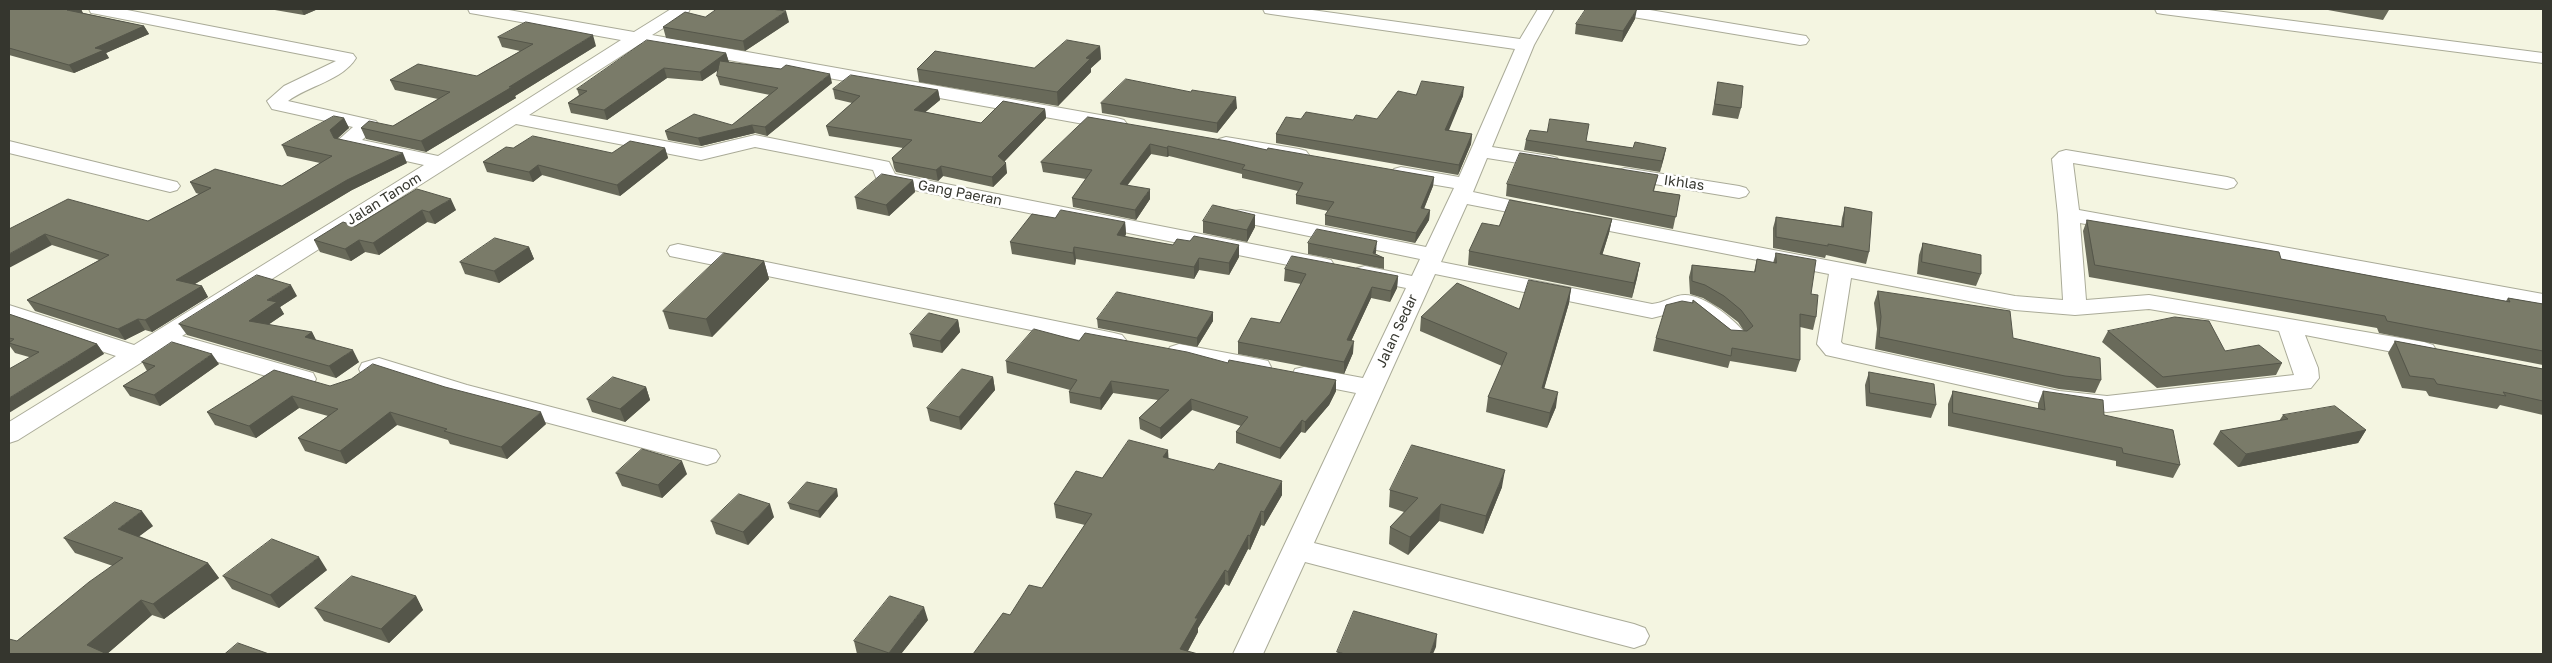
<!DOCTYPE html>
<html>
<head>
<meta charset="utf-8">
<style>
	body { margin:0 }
	#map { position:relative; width:2552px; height:663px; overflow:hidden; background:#f4f5e1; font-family:"Golos Text",sans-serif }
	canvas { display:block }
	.frame { position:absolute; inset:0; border:10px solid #35362e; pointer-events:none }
</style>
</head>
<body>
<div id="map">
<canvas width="2552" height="663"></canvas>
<div class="frame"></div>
</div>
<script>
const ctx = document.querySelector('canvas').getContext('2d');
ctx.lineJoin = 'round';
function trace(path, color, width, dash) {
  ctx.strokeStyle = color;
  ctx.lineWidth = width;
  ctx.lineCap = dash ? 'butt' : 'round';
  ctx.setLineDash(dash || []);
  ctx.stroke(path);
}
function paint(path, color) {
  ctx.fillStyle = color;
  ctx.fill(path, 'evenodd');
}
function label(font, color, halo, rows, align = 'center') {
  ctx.font = font + ' "Golos Text",sans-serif';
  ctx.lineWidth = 5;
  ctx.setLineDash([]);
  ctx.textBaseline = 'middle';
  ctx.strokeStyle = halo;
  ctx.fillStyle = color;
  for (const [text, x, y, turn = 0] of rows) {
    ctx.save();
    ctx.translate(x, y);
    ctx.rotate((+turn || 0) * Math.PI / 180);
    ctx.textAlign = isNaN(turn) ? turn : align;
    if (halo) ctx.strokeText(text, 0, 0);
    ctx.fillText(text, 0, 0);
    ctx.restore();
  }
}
const street = new Path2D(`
	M89 9H122L353 54 356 58C343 80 308 86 288 101L376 121 379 125 362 140 438 156 621 40 476 14 470 13 468 9H503L634 32 671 9H690L688 13 652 35 1117 118 1124 120 1127 124 1124 128 1117 130 640 44 529 115 701 148 755 135 889 162 895 174 1323 258 1331 260 1334 265 1331 270 1323 272 889 185 877 180 873 170 755 147 701 160 516 124 182 336 313 373 316 379 313 385 304 387 166 347 18 440 9 443V422L116 356 9 320V305L134 345 424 165 339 146 336 142 353 127 272 109 267 101 284 86 336 61 97 14 91 13Z
	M1263 9H1305L1520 39 1538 9H1554L1534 45 1492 147 1550 156 1557 158 1560 162 1557 166 1550 168 1487 158 1473 192 1546 208 1550 212 1546 216 1539 218 1467 204 1441 262 1652 304C1664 303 1674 295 1685 295 1705 295 1737 321 1748 337L1744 342C1720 348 1708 319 1688 309L1652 318 1435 274 1314 543 1634 624 1645 628 1649 636 1645 644 1634 648 1305 562 1263 654H1233L1356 393 1295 381 1292 375 1295 369 1304 367 1363 378 1406 288 1357 278 1354 273 1357 268 1365 266 1412 276 1420 259 1241 222 1233 221 1230 216 1233 211 1241 210 1426 247 1454 188 1401 179 1394 177 1391 173 1394 169 1401 167 1459 177 1515 49 1271 14 1265 13Z
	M1607 9H1644L1806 36 1809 40 1806 44 1800 45 1615 14 1609 13Z
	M2155 9H2200L2543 53V63L2163 14 2157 13Z
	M1226 137 1299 149 1306 151 1309 155 1306 159 1299 161 1219 147 1216 143 1219 139Z
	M9 141 177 182 180 186 177 190 170 192 9 153Z
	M2066 150 2227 177 2234 179 2237 183 2234 187 2227 189 2073 163 2079 210 2543 294V308L2080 223 2086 300 2149 295 2424 342 2433 345 2436 350 2433 355 2424 358 2305 335 2318 368 2319 378 2311 388 2107 412 2059 407 1826 355 1817 344 1829 274 1579 225 1571 224 1568 219 1571 214 1579 213 2015 296 2063 300 2058 215 2052 159 2059 152ZM1851 278 2015 310 2075 315 2149 309 2279 331 2294 375 2107 396 2059 391 1843 344 1841 342Z
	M1625 168 1739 186 1746 188 1749 192 1746 196 1739 198 1618 178 1615 174 1618 170Z
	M678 244 1114 333 1122 335 1126 340 1122 345 1114 347 670 256 667 251 670 246Z
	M1179 344 1259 359 1268 361 1271 367 1268 373 1259 375 1170 357 1167 352 1170 347Z
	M379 358 467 385 716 450 720 456 716 462 707 465 451 397 380 374 371 377 362 375 359 369 362 363Z`);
const wall = new Path2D(`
	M9 9H81L83 13 144 26 149 34 106 53 109 58 74 73 9 55Z
	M269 9H318L304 15Z
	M2328 9H2388L2389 10 2383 20 2328 10Z
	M705 17 789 22 745 51 666 38 663 27Z
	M1635 19 1622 42 1575 34 1576 24Z
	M498 37 596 46 515 96 516 98 426 152 366 139 361 128 393 126 438 99 395 90 390 80 477 76 520 51 502 47Z
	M1100 46 1101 59 1091 68V72L1058 106 919 82 917 69 1034 68Z
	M726 53 729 62 832 83 767 136 755 133 701 146 668 140 665 131 732 125 770 95 720 85 717 76 718 70 702 81 667 78 607 120 571 113 568 103 579 95 577 89Z
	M1718 82 1741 108 1738 119 1712 115Z
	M833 89 938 90 940 100 925 112 981 123 1045 109 1046 118 1004 162 1007 173 993 187 943 176 938 181 896 172 894 168 892 158 903 148 829 136 826 126 852 103 835 99Z
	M1191 92 1237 108 1217 133 1102 113 1101 103Z
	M1416 95 1463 96 1448 130 1472 134 1471 144 1458 175 1276 143V134L1353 120 1377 119Z
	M1088 117 1267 150 1434 177 1433 186 1424 209 1430 210 1429 220 1415 243 1325 225V215L1328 211 1296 204V195L1298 191 1242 178V174L1169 156 1167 157 1151 154 1127 185 1150 199 1136 220 1073 207 1072 198 1086 179 1043 172 1041 162Z
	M344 118 349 128 337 138 407 163 352 190 195 284 202 286 208 297 152 332 145 330 125 340 35 311 27 300 99 260 52 245 9 229 148 221 199 194 196 193 190 182 282 186 320 163 287 156 282 145Z
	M1547 132 1586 141 1633 148H1666L1660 172 1524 150 1526 140Z
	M513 148 612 153 665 148 668 158 620 196 542 175 533 182 487 172 483 162Z
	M1658 175 1654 191 1680 195 1673 229 1506 196 1507 184Z
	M913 180 915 192 889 216 857 209 855 197Z
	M417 189 456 210 435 224 427 222 379 255 365 252 351 261 320 252 314 240 355 226Z
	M1845 207 1869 252 1866 264 1826 255 1825 258 1773 248V228L1776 217 1841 226 1842 218Z
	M1255 215V227L1247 242 1203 233V221Z
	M1055 218 1125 222 1126 234 1125 237 1173 245 1190 241 1239 245V257L1229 275 1199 270 1194 279 1076 259 1075 265 1012 254 1010 242Z
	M1612 219 1609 233 1602 255 1640 263 1637 278 1632 298 1468 265 1469 251 1499 226Z
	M2087 220 2281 259 2506 301 2508 298 2543 304V365L2379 333 2377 328 2089 277 2083 231Z
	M1308 243 1376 252 1375 254 1384 258V269L1308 254Z
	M1923 243 1981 274 1976 286 1917 274 1919 255Z
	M529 247 534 259 499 283 465 274 460 262Z
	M1776 253 1811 294 1816 317 1813 330 1800 327V360L1796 372 1730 361 1728 368 1653 351 1656 338 1692 303 1693 300 1731 330 1744 331 1738 322 1721 309 1703 298 1690 294 1689 277 1692 265 1754 272 1757 259 1773 263Z
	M764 261 769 279 712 337 669 329 663 311Z
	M1285 269 1398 276 1397 288 1390 302 1371 298 1351 341 1353 353 1344 374 1238 354V342L1280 323 1301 284 1284 281Z
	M1571 288 1569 303 1544 388 1556 407 1547 428 1486 412 1488 397 1502 366 1420 331 1421 317 1519 309Z
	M1878 291 2013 338 2101 380 2095 393 2059 389 1875 349 1877 329 1874 303Z
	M297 296 280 307 284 314 268 325 312 332 316 340 359 362 336 378 187 335 179 324Z
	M9 314 97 344 104 354 29 357 15 353 9 345Z
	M1097 319 1213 321 1197 347 1098 328Z
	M958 320 960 332 942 353 913 347 910 334Z
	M2108 331 2225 351 2282 363 2276 375 2157 388 2102 342Z
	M1079 341 1336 380V391L1329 405 1305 433 1301 432 1280 459 1236 443V432L1241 426 1192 410 1161 439 1140 429 1139 418 1158 400 1113 393 1101 410 1070 403 1069 392 1070 390 1007 373 1006 361Z
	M2395 341 2543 369V415L2500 405 2497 409 2429 396 2426 391 2402 388 2388 353Z
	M142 362 219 364 160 406 130 396 123 386 147 371Z
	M1869 372 1936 405 1931 418 1866 406 1865 385Z
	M993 377 995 390 961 430 930 421 927 408Z
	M330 386 546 424 507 459 450 444 448 440 397 425 346 464 305 451 298 438 328 416 299 408 256 438 215 425 207 412Z
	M646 387 650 400 625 422 592 412 587 399Z
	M1953 391 2038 409V404L2043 391 2104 415 2180 465 2173 478 2116 466V461L1948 426V404Z
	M2283 415 2366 430 2358 443 2238 467 2213 444 2220 431 2279 421Z
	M1168 450V459L1282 495 1264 526 1261 525 1250 550 1248 549 1229 586 1225 584 1198 628V632L1188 651 1010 615 1042 588 1085 525 1056 518 1054 504 1102 478Z
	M616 473 687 474 662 498 622 486Z
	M1502 487 1483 534 1439 521 1408 555 1389 544 1390 527 1404 512 1389 507 1390 490Z
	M838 496 820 518 790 509 788 503Z
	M774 517 748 545 716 534 711 521Z
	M153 526 139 536 208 563 219 578 164 619 152 615 107 654 17 641 113 566 75 553 64 538Z
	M327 570 279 608 232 589 223 576Z
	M416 596 423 610 389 643 324 621 315 608Z
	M928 620 901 654H857L854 641Z`);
const shadedWall = new Path2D(`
	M70 9H81L83 14 67 10Z
	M301 9H318L304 15Z
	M1637 9 1635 19 1622 42 1623 31Z
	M786 11 789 22 745 51 743 41Z
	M144 26 149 34 106 53 109 58 74 73 69 65 95 48Z
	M593 35 596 46 515 96 516 98 426 152 421 141Z
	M1100 46 1101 59 1091 68V72L1058 106 1057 92 1086 58Z
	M726 53 729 63 702 81 700 72Z
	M664 68 667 78 607 120 604 110Z
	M830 74 832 83 767 136 765 127Z
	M1464 87 1463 96 1445 140V130Z
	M938 90 940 100 916 120 914 110Z
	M1236 97 1237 108 1217 133V123Z
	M1045 109 1046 118 1000 166 998 156Z
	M344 118 349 128 335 141 330 130Z
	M752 125 755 133 701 146 698 138Z
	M1472 134 1471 144 1458 175 1459 165Z
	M1150 144 1151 154 1121 194 1120 184Z
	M1168 146 1169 156 1167 157V148Z
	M665 148 668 158 620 196 617 185Z
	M1666 148 1664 158 1660 172 1662 161Z
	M403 153 407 163 352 190 183 291 176 280 347 180Z
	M1006 163 1007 173 993 187 992 177Z
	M538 165 542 175 533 182 529 172Z
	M941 166 943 176 938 181 936 170Z
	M1434 177 1433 186 1420 218 1421 208Z
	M913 180 915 192 889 216 886 205Z
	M1150 189V199L1136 220 1135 210Z
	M451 199 456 210 435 224 429 212Z
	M422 210 427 222 379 255 373 243Z
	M1430 210 1429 220 1415 243 1416 233Z
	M1255 215V227L1247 242V230Z
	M1612 219 1609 233 1598 269 1600 254Z
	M1125 222 1126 234 1118 247 1117 235Z
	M45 234 52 245 9 268V254Z
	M359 240 365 252 351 261 345 249Z
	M1377 241 1376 252 1375 256 1373 253Z
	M1239 245V257L1229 275V263Z
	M529 247 534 259 499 283 494 271Z
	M1074 247 1076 259 1075 265 1073 253Z
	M1199 258V270L1194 279V267Z
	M764 261 769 279 712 337 706 319Z
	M1640 263 1637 278 1632 298 1634 283Z
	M1398 276 1397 288 1390 302 1391 291Z
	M291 285 297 296 280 307 284 314 256 333 249 321 267 300Z
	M202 286 208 297 152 332 145 320Z
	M1372 287 1371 298 1346 352 1347 340Z
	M1571 288 1569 303 1540 403 1542 388Z
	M1213 312V321L1197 347V338Z
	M138 319 145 330 125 340 118 329Z
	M958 320 960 332 942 353 940 341Z
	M312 332 318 344 305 337Z
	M1354 341 1353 353 1344 374V362Z
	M97 344 104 354 9 413V398Z
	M353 350 359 362 336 378 329 366Z
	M212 354 219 364 160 406 154 395Z
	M993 377 995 390 961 430 959 417Z
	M1336 380V391L1329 405 1305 433V422Z
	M1111 381 1113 393 1101 410 1100 398Z
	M646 387 650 400 625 422 620 409Z
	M1558 392 1556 407 1547 428 1550 413Z
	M292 396 299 408 256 438 249 426Z
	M1191 399 1192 410 1161 439 1160 428Z
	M390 412 397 425 346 464 340 451Z
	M541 412 546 424 507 459 501 447Z
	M1302 420 1301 432 1280 459V448Z
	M2366 430 2358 443 2238 467 2246 454Z
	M1168 450 1169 464 1163 457Z
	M682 461 687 474 662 498 658 485Z
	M1505 470 1502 487 1483 534 1486 516Z
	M1282 481V495L1264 526V512Z
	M837 489 838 496 820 518 818 511Z
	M770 504 774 517 748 545 743 532Z
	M1441 504 1439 521 1408 555 1410 537Z
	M142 511 153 526 129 544 118 529Z
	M1261 511V525L1250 550V536Z
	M1248 535V549L1229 586 1228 572Z
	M319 557 327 570 279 608 270 595Z
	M208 563 219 578 164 619 153 604Z
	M1225 570V584L1198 628V632L1186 654 1180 649 1195 618Z
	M416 596 423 610 389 643 381 629Z
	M141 600 152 615 107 654 87 645Z
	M924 607 928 620 901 654H889V653Z
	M1437 634 1436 647 1433 654H1430Z`);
const building = new Path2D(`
	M9 9H70L67 10 144 26 95 48 104 50 69 65 9 48Z
	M717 9H771L786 11 743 41 663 27 685 12 705 17Z
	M1586 9H1637L1623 31 1576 24Z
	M526 22 593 35 509 87H512L421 141 361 128 369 121 393 126 450 92 390 80 418 64 477 76 533 44 498 37Z
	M647 40 726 53 700 72 664 68 604 110 568 103 587 91 577 89Z
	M1067 40 1100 46 1086 58 1090 59 1057 92 917 69 935 51 1034 68Z
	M720 61 781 69 786 65 830 74 765 127 752 125 698 138 665 131 694 114 732 125 778 88 717 76Z
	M851 75 938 90 914 110 981 123 1003 101 1045 109 998 156 1006 163 992 177 941 166 936 170 894 162 892 158 912 140 826 126 860 96 833 89Z
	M1126 79 1191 92 1192 90 1236 97 1217 123 1101 103Z
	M1422 81 1464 87 1445 130 1472 134 1459 165 1276 134 1286 117 1301 119 1306 112 1353 120 1356 115 1377 119 1398 91 1416 95Z
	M1718 82 1743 86 1741 108 1715 104Z
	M334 116 344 118 330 130 334 138 403 153 347 180 176 280 202 286 145 320 138 319 118 329 27 300 109 255 45 234 9 254V229L68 199 148 221 211 188 190 182 215 169 282 186 332 156 282 145Z
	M1088 117 1227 141 1267 150 1268 148 1434 177 1421 208 1430 210 1416 233 1325 215 1334 202 1296 195 1303 183 1242 169 1245 165 1168 146 1167 148 1150 144 1120 184 1150 189 1135 210 1072 198 1092 170 1041 162Z
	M1550 119 1589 124 1586 141 1633 148 1635 142 1666 148 1662 161 1526 140 1530 130 1547 132Z
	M533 136 612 153 630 141 665 148 617 185 538 165 529 172 483 162 506 147 513 148Z
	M1520 153 1658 175 1653 191 1680 195 1676 217 1507 184Z
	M882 174 913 180 886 205 855 197Z
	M417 189 451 199 429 212 422 210 373 243 359 240 345 249 314 240 343 222 355 226Z
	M1510 200 1612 219 1600 254 1640 263 1634 283 1469 251 1482 223 1499 226Z
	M1213 205 1255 215 1247 230 1203 221Z
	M1845 207 1872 212 1869 252 1828 244V246L1776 237V217L1843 227Z
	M1061 210 1125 222 1117 235 1173 245 1177 239 1190 241 1194 236 1239 245 1229 263 1199 258 1194 267 1074 247 1073 253 1010 242 1032 214 1055 218Z
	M2087 220 2279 252 2281 259 2510 302 2508 298 2543 304V351L2387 321 2385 316 2095 265Z
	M1317 229 1377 241 1373 253 1384 258 1308 243Z
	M495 238 529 247 494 271 460 262Z
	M1923 243 1981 255V274L1922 262Z
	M724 253 764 261 706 319 663 311Z
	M1776 253 1816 260 1811 294 1818 295 1816 317 1800 314V360L1732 348 1731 356 1656 338 1666 305 1682 301 1693 303V300L1731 330 1747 331 1753 326 1741 310 1724 296 1705 285 1692 281V265L1755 272 1757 259 1776 263Z
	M1292 256 1398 276 1391 291 1372 287 1347 340 1354 341 1344 362 1238 342 1251 318 1280 323 1306 274 1285 269Z
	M257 275 291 285 267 300 277 302 249 321 312 332 305 337 353 350 329 366 179 324Z
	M1529 280 1571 288 1542 388 1558 392 1550 413 1488 397 1507 353 1421 317 1457 283 1519 309Z
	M1878 291 2010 311 2013 338 2100 358 2101 380 2065 376 1879 337 1881 317Z
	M1117 292 1213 312 1197 338 1097 319Z
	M929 313 958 320 940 341 910 334Z
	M9 314 97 344 9 398V369L39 352 9 343 14 339 9 338Z
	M2175 317 2209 321 2225 351 2259 345 2282 363 2163 377 2108 331Z
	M1034 329 1079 341 1085 333 1187 352 1228 363 1229 360 1336 380 1330 394 1305 422 1302 420 1280 448 1236 432 1248 417 1191 399 1160 428 1139 418 1169 390 1111 381 1100 398 1069 392 1077 380 1006 361Z
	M2395 341 2543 369V401L2503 392 2506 396 2437 384 2434 379 2410 376Z
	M172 342 212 354 154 395 123 386 155 366 142 362Z
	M373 364 445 387 541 412 501 447 444 431 447 429 390 412 340 451 298 438 338 409 292 396 249 426 207 412 274 370 330 386 351 379Z
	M962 369 993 377 959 417 927 408Z
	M1869 372 1934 384 1936 405 1870 393Z
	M613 377 646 387 620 409 587 399Z
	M1953 391 2045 410 2043 391 2103 400 2104 415 2173 430 2180 465 2123 453 2122 448 1953 413Z
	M2335 406 2366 430 2246 454 2220 431 2288 419 2283 415Z
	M1129 440 1168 450 1163 457 1214 470 1219 463 1282 481 1264 512 1261 511 1250 536 1248 535 1228 572 1225 570 1195 618H1198L1180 649 1198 654H973L1003 613 1010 615 1029 585 1042 588 1092 514 1054 504 1076 471 1102 478Z
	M1412 445 1505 470 1486 516 1441 504 1410 537 1390 527 1418 498 1390 490Z
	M642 449 682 461 658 485 616 473Z
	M807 482 837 489 818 511 788 503Z
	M739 494 770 504 743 532 711 521Z
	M115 502 142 511 118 529 208 563 153 604 141 600 87 645 107 654H9V639L17 641 89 582 123 558 64 538Z
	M272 539 319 557 270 595 223 576Z
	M352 576 416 596 381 629 315 608Z
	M890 596 924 607 889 653 854 641Z
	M1354 611 1437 634 1430 654H1345L1337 652Z
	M238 643 269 654H225Z`);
const streetNames = [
	["Ikhlas",1684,183,8],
	["Gang Paeran",960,193,11],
	["Jalan Tanom",384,199,-32],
	["Jalan Sedar",1397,331,-65]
];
trace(street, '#aaab98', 2);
paint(street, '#fff');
paint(wall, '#696a5a');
paint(shadedWall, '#55564a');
paint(building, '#7a7b69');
trace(building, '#55564a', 1);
label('14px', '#35362e', '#fff', streetNames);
</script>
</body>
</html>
